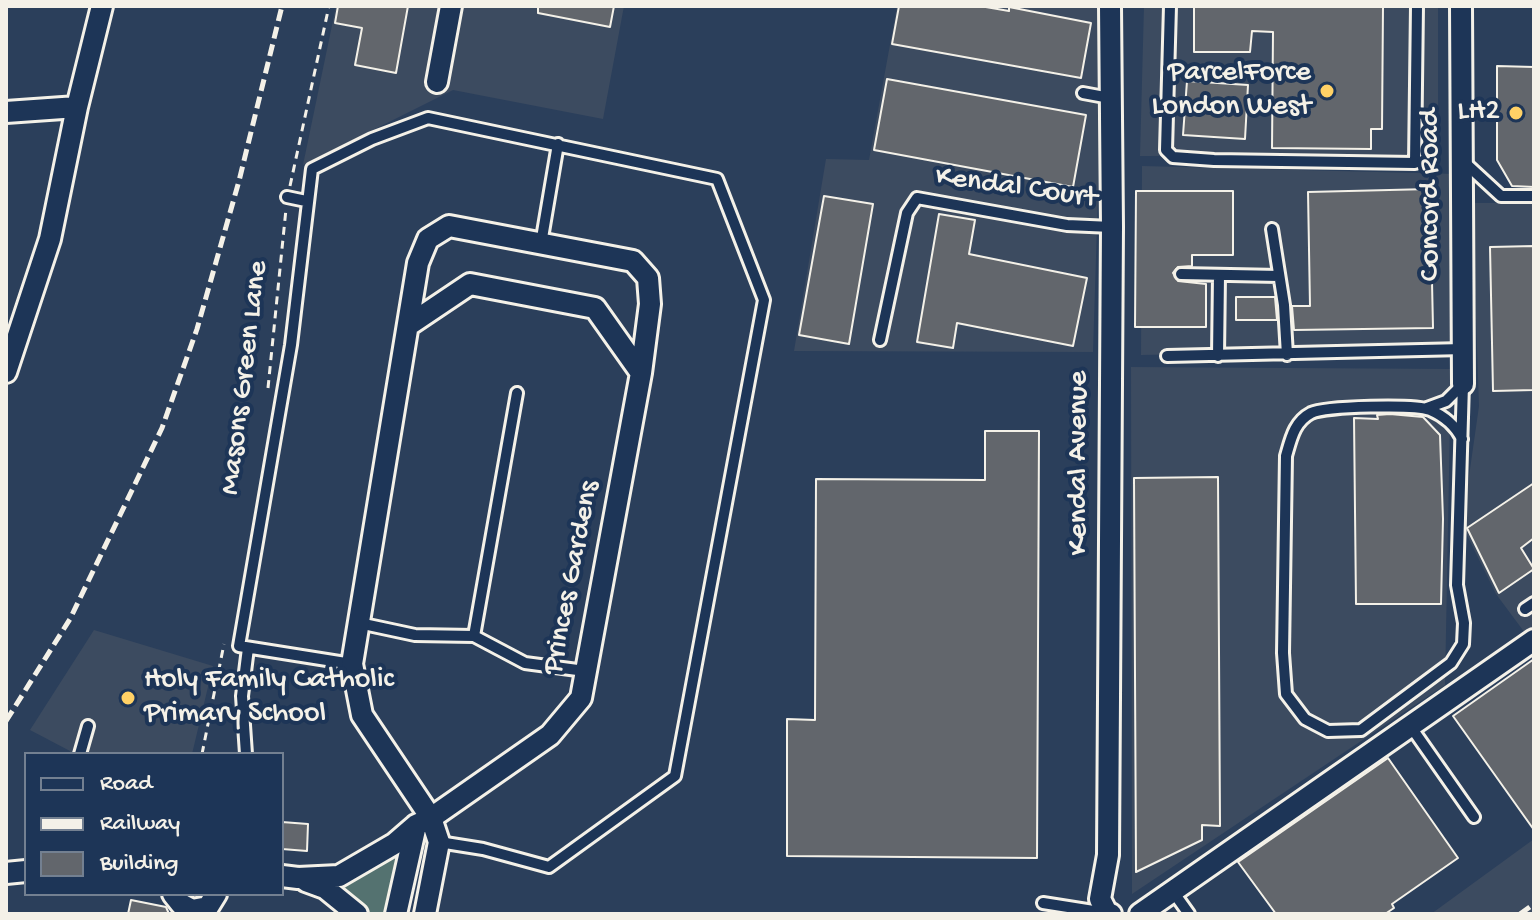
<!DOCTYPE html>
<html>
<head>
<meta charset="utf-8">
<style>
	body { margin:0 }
	#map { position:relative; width:1540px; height:920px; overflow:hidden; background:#2b3f5b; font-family:"Gochi Hand",sans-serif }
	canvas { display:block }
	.frame { position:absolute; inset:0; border:8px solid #f4f1e8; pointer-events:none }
	.legend { position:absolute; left:24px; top:752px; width:260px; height:144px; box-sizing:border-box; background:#1d3557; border:2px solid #738091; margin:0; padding:10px 14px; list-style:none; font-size:24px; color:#f4f1e8 }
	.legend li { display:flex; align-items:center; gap:16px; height:40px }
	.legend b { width:40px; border:2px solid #738091 }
</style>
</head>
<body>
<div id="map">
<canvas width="1540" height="920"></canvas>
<div class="frame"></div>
<ul class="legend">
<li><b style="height:10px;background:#1d3557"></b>Road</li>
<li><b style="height:10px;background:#f4f1e8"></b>Railway</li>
<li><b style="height:22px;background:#62666c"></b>Building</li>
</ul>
</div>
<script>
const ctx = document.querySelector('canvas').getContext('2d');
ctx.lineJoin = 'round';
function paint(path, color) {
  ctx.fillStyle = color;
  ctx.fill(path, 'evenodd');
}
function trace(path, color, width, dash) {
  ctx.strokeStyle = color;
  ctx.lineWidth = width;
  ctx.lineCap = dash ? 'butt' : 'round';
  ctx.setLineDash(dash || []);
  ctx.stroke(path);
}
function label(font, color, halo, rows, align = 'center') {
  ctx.font = font + ' "Gochi Hand",sans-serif';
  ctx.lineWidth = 8;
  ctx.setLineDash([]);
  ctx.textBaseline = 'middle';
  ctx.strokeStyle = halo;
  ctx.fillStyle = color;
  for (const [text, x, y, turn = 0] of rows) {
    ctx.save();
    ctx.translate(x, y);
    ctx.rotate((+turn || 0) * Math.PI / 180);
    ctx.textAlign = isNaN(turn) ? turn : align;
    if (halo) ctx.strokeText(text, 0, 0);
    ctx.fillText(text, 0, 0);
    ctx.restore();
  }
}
const built = new Path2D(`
	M336 6H624L603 119 453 90 303 165Z
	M897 6H1104L1093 352 794 351 826 159 869 160Z
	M1144 6H1438V155L1140 156Z
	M1142 166 1456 174 1452 349 1141 355Z
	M1472 203H1534V626L1525 633 1496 594 1462 525 1479 406Z
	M1131 367 1451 369 1445 685 1132 894Z
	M94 630 213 666 192 754H70V751L30 730Z
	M1534 839V914H1431Z`);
const green = new Path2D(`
	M396 854 400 856 389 914H367L337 885 356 879Z`);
const building = new Path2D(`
	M338 6H408L396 73 355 65 362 28 335 23Z
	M538 6H614L610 27 538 13Z
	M899 6H980L1009 11V7L1091 23 1081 78 892 44Z
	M1194 6H1383L1382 129H1371V149L1272 148 1273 32 1252 31 1250 52H1194Z
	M1497 66 1534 67V187L1512 186 1497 160Z
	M887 79 1086 115 1073 187 874 150Z
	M1187 81 1248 85 1245 139 1183 135Z
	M1430 189 1433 328 1294 330 1292 306H1310L1308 192Z
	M1136 191H1233V255H1192V266L1178 267 1173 273 1178 281 1206 284V327H1135Z
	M824 196 873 204 849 344 799 335Z
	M939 214 975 220 969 254 1087 278 1073 346 957 323 953 348 917 342Z
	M1534 246V390L1493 391 1490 247Z
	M1236 297H1275L1277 320H1236Z
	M1390 414 1423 417 1440 435 1443 519 1441 604H1356L1354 418 1378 419 1377 415Z
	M985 431H1039L1037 858 787 856V719L815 720 816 479 985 480Z
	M1218 477 1220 826 1202 825V840L1136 872 1134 478Z
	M1534 483V538L1521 548 1534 569 1499 593 1467 528Z
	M1534 659V830L1453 716Z
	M1388 758 1458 858 1392 904 1394 908 1385 914H1276L1238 862Z
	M282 822 308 824 307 851 282 849Z
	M131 900 166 907 169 914H128Z`);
const path = new Path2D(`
	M290 186 329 6
	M268 388 286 209
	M202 754 224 644`);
const lane = new Path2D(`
	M1170 6 1166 150 1173 157 1214 160 1415 163 1417 6
	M1083 93 1110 98
	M1463 161 1501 196H1534
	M287 197 306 201
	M1272 229 1284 305 1287 355
	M541 244 558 144
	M1181 274 1279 276
	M880 340 907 213 917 198 1067 225 1112 227
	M1167 356 1464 349
	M1218 356 1219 275
	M1427 408 1446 401 1463 384
	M1462 439C1455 425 1444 416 1430 410 1416 404 1325 406 1311 413 1294 422 1291 439 1286 456L1283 653 1286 694 1305 719 1328 731 1361 730 1451 663 1463 644 1464 623 1457 585 1463 384
	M1525 609 1534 603
	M359 623 415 635 474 636 517 393
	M474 636 525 663 585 671
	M352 664 239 646 291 345 312 169 372 139 428 118 717 179 764 300 675 776 549 867 483 849 439 842
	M1411 727 1474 817
	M80 754 88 726
	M246 754 242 696 248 648
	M1174 893 1189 914
	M1043 903 1106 913`);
const street = new Path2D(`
	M1110 6 1112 227 1108 855 1100 899 1107 913 1111 914
	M1461 6 1463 384
	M437 82 451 6
	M6 112 77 107
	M409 325 470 284 595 308 641 373
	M6 372 50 239 77 107 102 6
	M6 873 26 871
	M282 876 298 878 339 876 394 844 416 825 431 818 550 735 581 698 641 373 650 304 648 278 633 261 449 226 428 239 418 263 352 664 362 715 431 818 439 842 425 914
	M306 881 325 888 357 914
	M173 894 181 904 192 910
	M192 910 208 907 216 894
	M396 914 416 825
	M1140 914 1534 640`);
const rail = new Path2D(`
	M6 721 70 619 162 428 197 329 239 181 282 6
	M1520 914 1534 904`);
const markers = [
	[1327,91,8,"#ffd166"],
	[1516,113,8,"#ffd166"],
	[128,698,8,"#ffd166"]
];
const poiNames = [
	["ParcelForce",1311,74],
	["London West",1311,108],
	["LH2",1500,113],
	["Holy Family Catholic",144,681,"left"],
	["Primary School",144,715,"left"]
];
const streetNames = [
	["Kendal Court",1016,189,8],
	["Concord Road",1432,195,-90],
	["Masons Green Lane",246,378,-83],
	["Kendal Avenue",1080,463,-90],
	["Princes Gardens",573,578,-79]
];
paint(built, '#3c4b60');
paint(green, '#547270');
paint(building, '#62666c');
trace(building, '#f4f1e8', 2);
trace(lane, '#f4f1e8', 16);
trace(street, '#f4f1e8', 26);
trace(path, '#f4f1e8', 3, [8, 6]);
trace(lane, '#1d3557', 10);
trace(street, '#1d3557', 20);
trace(rail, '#f4f1e8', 5, [12, 6]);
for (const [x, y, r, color] of markers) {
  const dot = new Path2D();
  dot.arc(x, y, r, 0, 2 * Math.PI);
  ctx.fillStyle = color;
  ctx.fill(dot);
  trace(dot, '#1d3557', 3);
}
label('30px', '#f4f1e8', '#1d3557', poiNames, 'right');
label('30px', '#f4f1e8', '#1d3557', streetNames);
</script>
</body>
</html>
